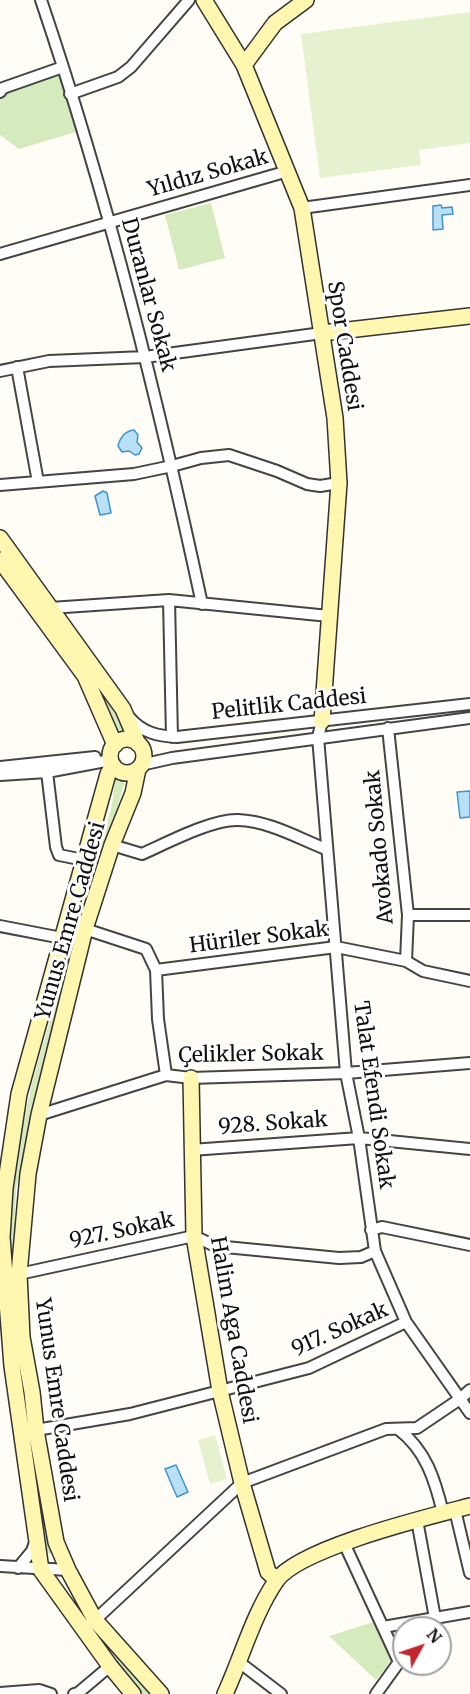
<!DOCTYPE html>
<html>
<head>
<meta charset="utf-8">
<style>
	body { margin:0 }
	#map { position:relative; width:470px; height:1694px; overflow:hidden; background:#fffdf5; font-family:Merriweather,serif }
	canvas { display:block }
	.north { position:absolute; left:392px; top:1616px; width:60px; height:60px; box-sizing:border-box; background:#fff; border:2px solid #a0a0a0; border-radius:50%; rotate:50deg; font-size:16px; font-weight:700; line-height:24px; text-align:center; color:#111 }
	.north::after { content:''; display:block; margin:auto; width:21px; height:27px; background:#c4262e; clip-path:polygon(50% 0,100% 100%,50% 72%,0 100%) }
</style>
</head>
<body>
<div id="map">
<canvas width="470" height="1694"></canvas>
<div class="north">N</div>
</div>
<script>
const ctx = document.querySelector('canvas').getContext('2d');
ctx.lineJoin = 'round';
function paint(path, color) {
  ctx.fillStyle = color;
  ctx.fill(path, 'evenodd');
}
function trace(path, color, width, dash) {
  ctx.strokeStyle = color;
  ctx.lineWidth = width;
  ctx.lineCap = dash ? 'butt' : 'round';
  ctx.setLineDash(dash || []);
  ctx.stroke(path);
}
function label(font, color, halo, rows, align = 'center') {
  ctx.font = font + ' Merriweather,serif';
  ctx.lineWidth = 6;
  ctx.setLineDash([]);
  ctx.textBaseline = 'middle';
  ctx.strokeStyle = halo;
  ctx.fillStyle = color;
  for (const [text, x, y, turn = 0] of rows) {
    ctx.save();
    ctx.translate(x, y);
    ctx.rotate((+turn || 0) * Math.PI / 180);
    ctx.textAlign = isNaN(turn) ? turn : align;
    if (halo) ctx.strokeText(text, 0, 0);
    ctx.fillText(text, 0, 0);
    ctx.restore();
  }
}
const green = new Path2D(`
	M60 70 79 131 19 149 0 135V96L5 90Z
	M211 203 225 258 179 270 165 215Z
	M0 545 100 685 131 734 119 741 114 723 96 688 0 553Z
	M117 772 127 774 50 1042 16 1189 14 1247 55 1553 43 1554 16 1358 9 1248 11 1182 32 1083 111 809Z
	M377 1621 393 1659 376 1680 329 1636Z
	M98 1629 152 1694H140L91 1634Z`);
const pitch = new Path2D(`
	M470 12V143L419 150 421 165 320 178 301 34Z
	M215 1435 227 1479 210 1484 198 1440Z`);
const water = new Path2D(`
	M441 205 442 208 452 207 453 214 442 215 443 229 433 230V206Z
	M134 430 138 435 137 442 142 448 139 454 135 455 129 451 122 452 118 446C120 438 125 431 134 430Z
	M103 491 107 493 111 513 100 515 95 496Z
	M470 791V817L460 818 457 792Z
	M176 1465 188 1492 177 1497 165 1469Z`);
const street = new Path2D(`
	M41 0C108 198 158 400 202 604
	M0 92 3 88 63 67
	M70 94 118 77 131 67 189 0
	M302 208 470 185
	M0 254 288 171
	M17 367 38 482
	M0 371 49 361 145 357 322 333
	M0 485 134 474 172 466 201 458 229 455 277 471 307 484 320 486 339 483
	M169 600 172 737
	M50 608 169 600 329 616
	M130 718C143 733 158 736 177 737L470 704
	M322 721 318 737 346 1073 359 1138 375 1251 406 1322 470 1413
	M388 728 408 915 406 961
	M141 765 172 758 470 718
	M0 767 95 757
	M47 772 56 847 59 855 84 860
	M0 775 47 772 111 760
	M112 845 142 854C167 843 212 819 238 820 269 821 298 838 326 849
	M408 915H470
	M0 926 62 938
	M85 929 146 949 156 970 158 1019 166 1075
	M156 970 336 947 406 961 423 971 470 981
	M39 1115 166 1075 191 1078 346 1073 470 1063
	M191 1150 359 1138 470 1149
	M371 1230 382 1227 470 1245
	M19 1274 194 1236 215 1246 339 1258 361 1257 375 1251
	M398 1429C426 1450 435 1480 443 1513
	M36 1430 130 1414 309 1368 406 1322
	M455 1510 470 1573
	M417 1520 435 1618
	M344 1543 399 1662 376 1694
	M0 1566 68 1570
	M18 1568 32 1551 35 1542
	M95 1620 242 1483 386 1429 417 1428 460 1399 470 1390
	M383 1627 470 1612
	M239 1662 281 1694
	M0 1693 39 1690 51 1694
	M74 1694 78 1693 110 1666`);
const secondary = new Path2D(`
	M204 0 244 65 302 208 335 418 339 483 322 721
	M244 65 275 23 306 0
	M322 333 470 316
	M0 538 123 709 138 744
	M0 560 85 676 115 745
	M110 756a17 17 0 1 1 34 0a17 17 0 1 1-34 0Z
	M113 765 108 774 19 1094 5 1188 2 1237 12 1366 41 1570 110 1666 133 1694
	M138 769 133 793 112 845 85 929 39 1115 28 1174 19 1274 22 1337 32 1392 36 1430 56 1542 68 1570 95 1620 161 1694
	M191 1078 194 1236 220 1391 242 1483 268 1572 277 1580
	M225 1694C242 1657 253 1615 276 1581 299 1548 428 1517 470 1506`);
const streetNames = [
	["Yıldız Sokak",208,174,-16],
	["Duranlar Sokak",148,295,75],
	["Spor Caddesi",344,346,81],
	["Pelitlik Caddesi",289,705,-6],
	["Avokado Sokak",380,847,-95],
	["Yunus Emre Caddesi",71,921,-74],
	["Hüriler Sokak",259,938,-7],
	["Çelikler Sokak",251,1055,-1],
	["Talat Efendi Sokak",373,1095,82],
	["928. Sokak",273,1124,-4],
	["927. Sokak",122,1231,-12],
	["Halim Aga Caddesi",233,1330,80],
	["917. Sokak",340,1330,-24],
	["Yunus Emre Caddesi",56,1400,82]
];
paint(green, '#d5ebbd');
paint(pitch, '#e6f2cf');
paint(water, '#b9e0f7');
trace(water, '#3f96cf', 1.5);
trace(street, '#444', 14);
trace(secondary, '#333', 18);
trace(street, '#fff', 10);
trace(secondary, '#fff6b0', 15);
label('21px', '#111', '#fff', streetNames);
</script>
</body>
</html>
